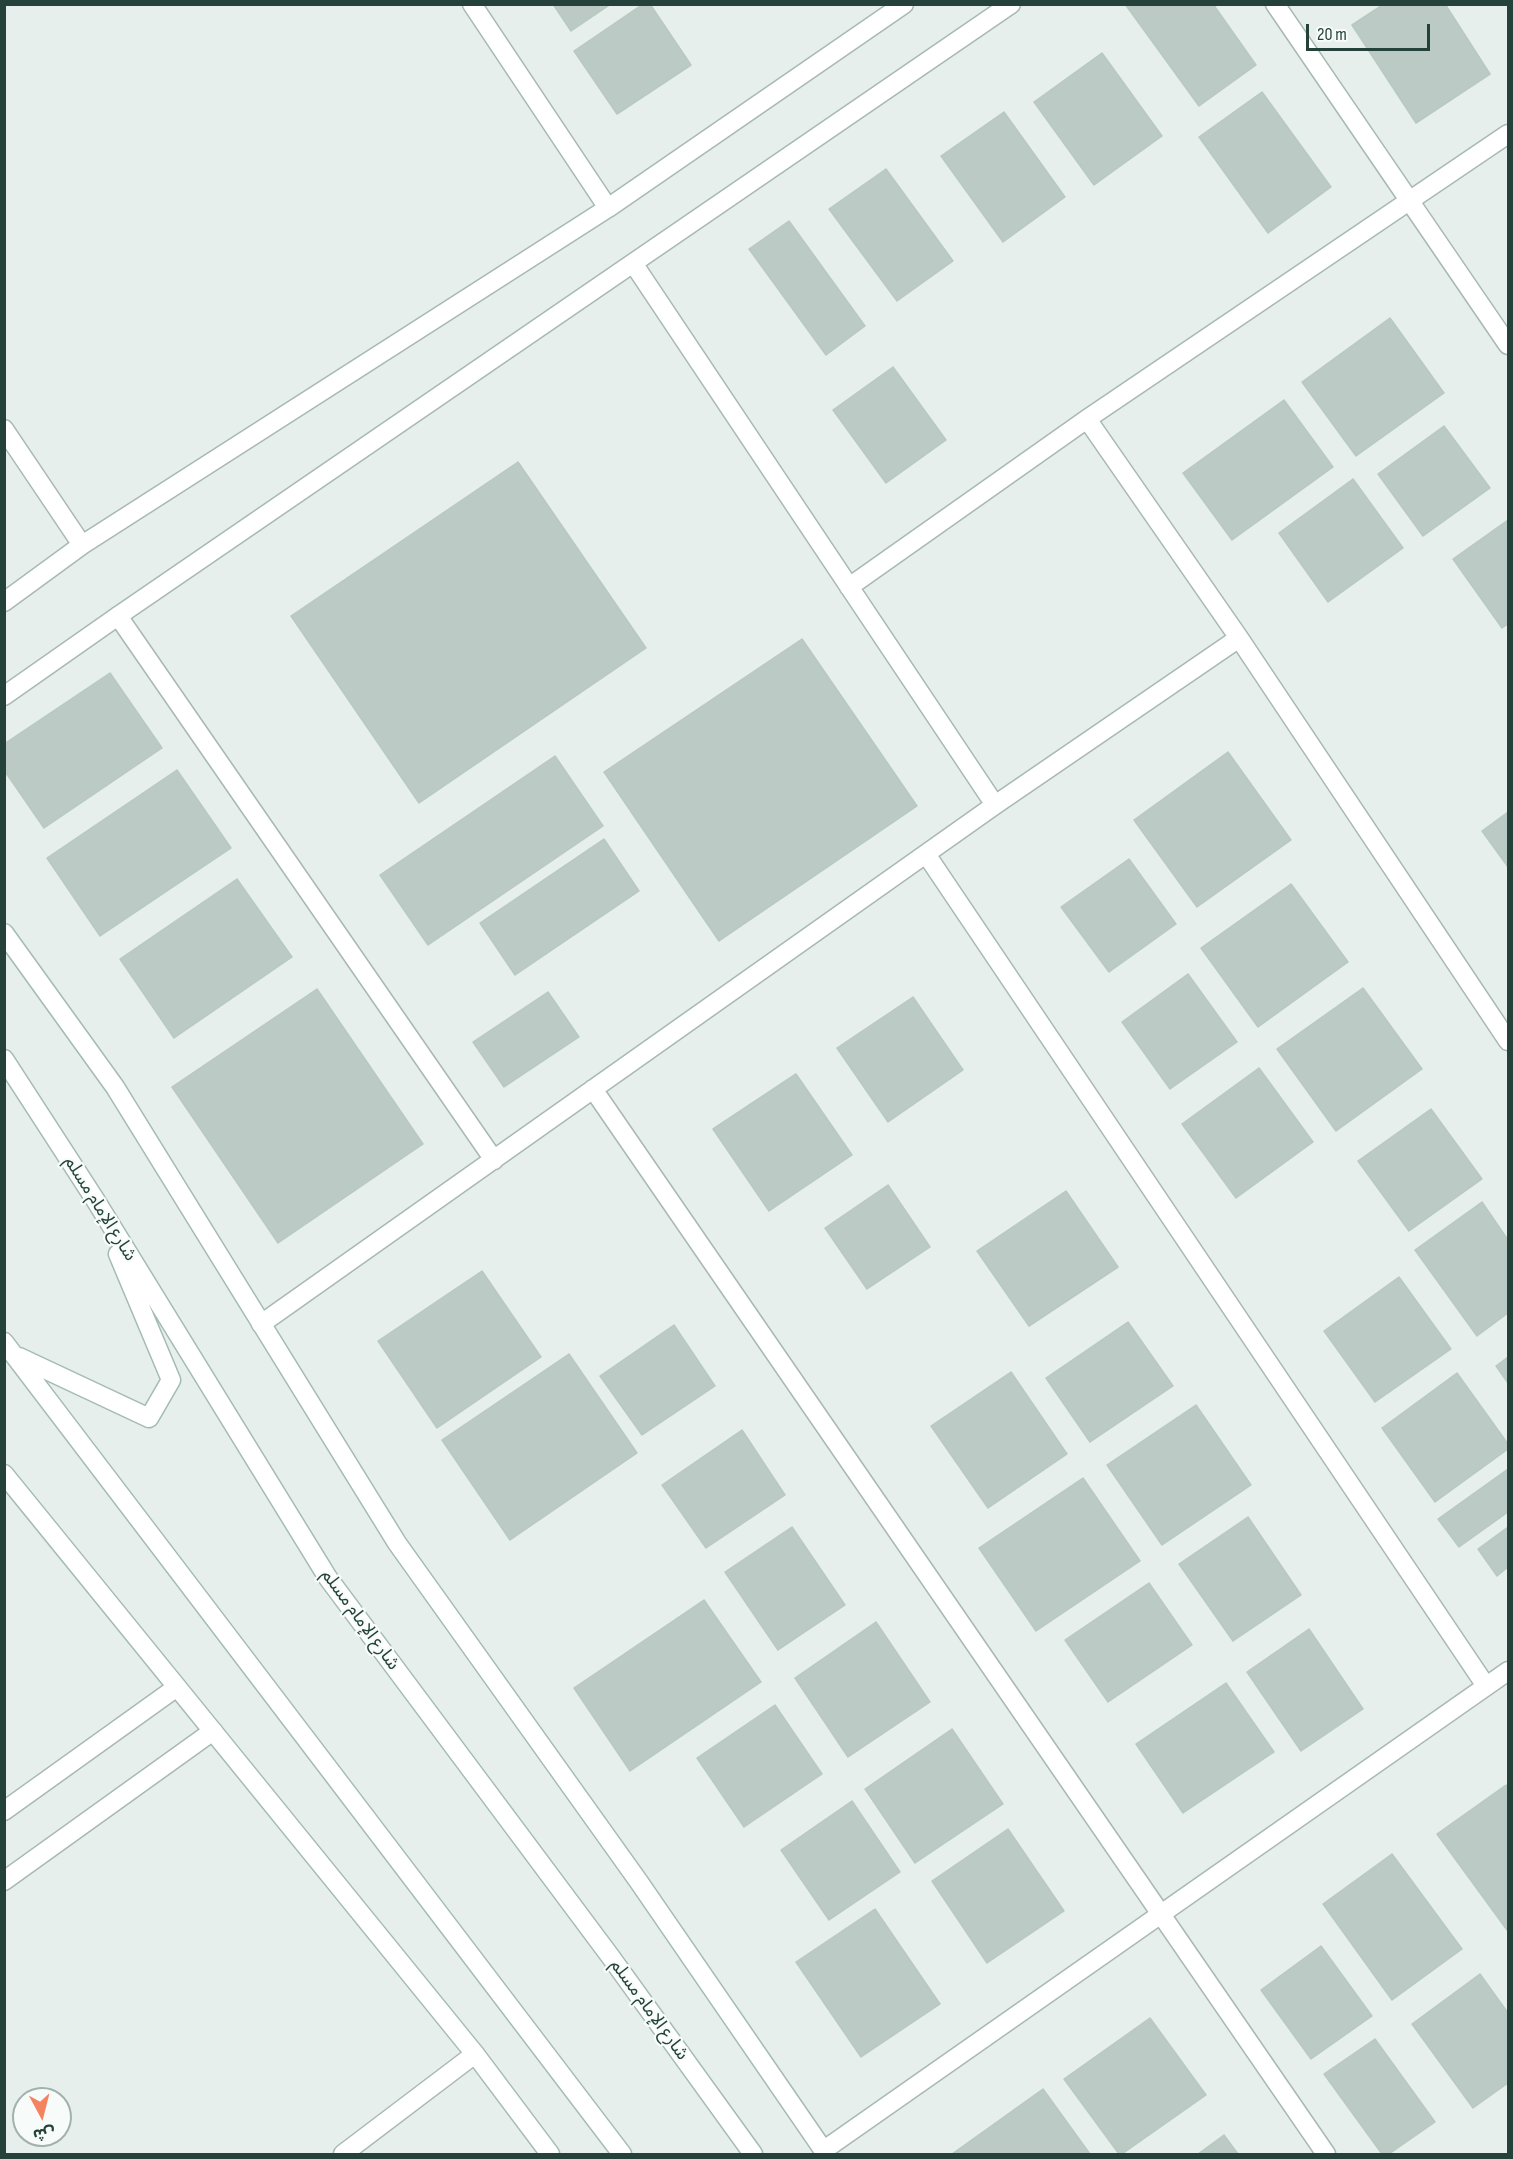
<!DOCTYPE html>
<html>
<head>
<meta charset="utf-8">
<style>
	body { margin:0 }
	#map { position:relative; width:1513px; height:2159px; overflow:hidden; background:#e6efeb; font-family:"Sofia Sans Condensed","Noto Sans Arabic",sans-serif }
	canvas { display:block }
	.frame { position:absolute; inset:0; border:6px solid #24423a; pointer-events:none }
	.north { position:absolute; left:12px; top:2087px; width:60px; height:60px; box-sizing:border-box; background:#f7fbf9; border:2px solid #a3b1ad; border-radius:50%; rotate:173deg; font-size:16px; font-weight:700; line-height:24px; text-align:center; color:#24423a }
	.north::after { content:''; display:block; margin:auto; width:21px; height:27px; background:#f4845f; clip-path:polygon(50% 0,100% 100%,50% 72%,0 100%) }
	.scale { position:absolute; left:1306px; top:24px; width:124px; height:27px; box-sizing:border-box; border:3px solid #24423a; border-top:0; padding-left:8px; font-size:18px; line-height:21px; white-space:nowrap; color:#24423a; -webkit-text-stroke:4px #f7fbf9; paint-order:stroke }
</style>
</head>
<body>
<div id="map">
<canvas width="1513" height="2159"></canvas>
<div class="frame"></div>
<div class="north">ش</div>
<div class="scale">20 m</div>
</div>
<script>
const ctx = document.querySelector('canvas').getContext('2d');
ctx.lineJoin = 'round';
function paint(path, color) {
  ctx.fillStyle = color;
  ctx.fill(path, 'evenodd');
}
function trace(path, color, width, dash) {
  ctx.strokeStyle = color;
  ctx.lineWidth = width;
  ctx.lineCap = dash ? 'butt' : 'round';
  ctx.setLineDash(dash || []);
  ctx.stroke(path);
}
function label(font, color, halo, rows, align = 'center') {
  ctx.font = font + ' "Sofia Sans Condensed","Noto Sans Arabic",sans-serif';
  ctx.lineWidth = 4.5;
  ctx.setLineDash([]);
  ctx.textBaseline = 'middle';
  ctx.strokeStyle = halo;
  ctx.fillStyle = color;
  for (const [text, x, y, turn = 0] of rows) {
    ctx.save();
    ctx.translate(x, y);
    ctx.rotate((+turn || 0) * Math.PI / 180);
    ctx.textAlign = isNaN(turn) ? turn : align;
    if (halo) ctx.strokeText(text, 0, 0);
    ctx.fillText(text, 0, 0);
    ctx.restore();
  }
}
const building = new Path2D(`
	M553 4H611L571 31Z
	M643 4H650L691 65 617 114 574 51Z
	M1125 4H1213L1256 65 1199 106Z
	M1384 4H1445L1490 74 1416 123 1352 25Z
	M1102 53 1162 136 1094 185 1034 102Z
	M1262 92 1331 187 1268 233 1199 137Z
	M1004 112 1065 197 1003 242 941 156Z
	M886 169 953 261 897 301 829 209Z
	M789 221 865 326 826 355 749 249Z
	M1390 318 1444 393 1356 456 1302 382Z
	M893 367 946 440 886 483 833 410Z
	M1284 400 1333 467 1232 540 1183 473Z
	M1444 426 1490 488 1423 536 1378 474Z
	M518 462 646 648 419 803 291 616Z
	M1353 479 1403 548 1328 602 1279 533Z
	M1508 520V624L1502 628 1453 559Z
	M802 639 917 806 719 941 604 772Z
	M110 673 162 748 44 828 4 770V744Z
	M1228 752 1291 840 1197 907 1134 820Z
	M555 756 603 826 428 945 380 875Z
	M177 770 231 848 100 936 47 858Z
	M1508 812V867L1482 831Z
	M604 839 639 891 515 975 480 923Z
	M1129 859 1176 924 1109 972 1061 907Z
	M237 879 292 957 174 1038 120 959Z
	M1291 884 1348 962 1258 1027 1201 948Z
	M1188 974 1237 1042 1170 1089 1122 1022Z
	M1363 988 1422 1069 1336 1131 1277 1049Z
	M317 989 423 1144 278 1243 172 1087Z
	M548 992 579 1037 504 1087 473 1042Z
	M913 997 963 1070 888 1122 837 1048Z
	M1259 1068 1313 1142 1236 1198 1182 1124Z
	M796 1074 852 1155 769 1211 713 1129Z
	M1431 1109 1482 1179 1409 1231 1358 1161Z
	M888 1185 930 1247 867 1289 825 1228Z
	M1066 1191 1118 1267 1029 1326 977 1251Z
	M1482 1202 1508 1240V1313L1477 1336 1415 1250Z
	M482 1271 541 1357 437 1428 378 1341Z
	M1399 1277 1451 1349 1375 1402 1324 1331Z
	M1128 1322 1173 1386 1090 1442 1046 1378Z
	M674 1325 715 1386 642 1435 600 1376Z
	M569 1354 637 1453 510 1540 442 1440Z
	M1508 1357V1383L1496 1366Z
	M1011 1372 1067 1454 988 1508 931 1426Z
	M1457 1373 1508 1444V1449L1435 1502 1382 1428Z
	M1196 1405 1251 1485 1162 1545 1107 1465Z
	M742 1430 785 1495 706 1548 662 1485Z
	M1508 1469V1512L1459 1547 1438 1519Z
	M1083 1478 1140 1561 1036 1631 979 1548Z
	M1248 1517 1301 1595 1233 1641 1179 1564Z
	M792 1527 845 1605 778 1650 725 1572Z
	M1508 1527V1567L1497 1576 1478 1549Z
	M1149 1583 1192 1645 1108 1702 1065 1640Z
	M704 1600 761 1682 630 1771 574 1688Z
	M876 1622 930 1702 848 1757 795 1678Z
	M1309 1629 1363 1709 1301 1751 1247 1672Z
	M1226 1683 1274 1752 1183 1813 1136 1744Z
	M775 1705 822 1774 744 1827 697 1758Z
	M952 1729 1003 1804 915 1863 865 1789Z
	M1506 1785 1508 1789V1929L1507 1930 1437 1834Z
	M852 1801 900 1872 829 1920 781 1850Z
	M1008 1829 1064 1911 987 1963 932 1881Z
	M1392 1854 1462 1949 1392 2000 1323 1904Z
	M875 1909 940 2004 861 2057 796 1962Z
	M1321 1946 1372 2016 1311 2059 1261 1990Z
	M1480 1974 1508 2013V2083L1473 2108 1412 2024Z
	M1150 2018 1206 2095 1122 2154H1119L1064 2079Z
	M1375 2039 1435 2122 1389 2154H1382L1324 2074Z
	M1043 2089 1090 2154H952Z
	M1224 2135 1238 2154H1198Z`);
const street = new Path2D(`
	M472 4 608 208
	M1275 4 1508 345
	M633 263 995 805
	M1087 419 1239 638 1508 1041
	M4 429 82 545
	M849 587 1087 419 1508 134
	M4 602 82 545 608 208 904 4
	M118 616 494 1160
	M4 696 118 616 1011 4
	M926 854 1486 1686
	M593 1089 1326 2154
	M261 1324 995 805 1239 638
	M4 1811 177 1687
	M4 1881 213 1731
	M824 2150 1508 1671
	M343 2154 475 2054`);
const secondary = new Path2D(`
	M4 933 115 1087 397 1543 639 1882 826 2154
	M4 1059 96 1201 328 1578 610 1956 753 2154
	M4 1342 622 2154
	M19 1357 149 1418 171 1380 118 1254
	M4 1474 475 2054 550 2154`);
const streetNames = [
	["شارع الإمام مسلم",100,1209,58],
	["شارع الإمام مسلم",360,1620,54],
	["شارع الإمام مسلم",649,2010,54]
];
paint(building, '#bbcac4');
trace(building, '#b8c9c2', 1.5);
trace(street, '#a8b8b2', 21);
trace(secondary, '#a4bbb3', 21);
trace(street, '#fff', 18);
trace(secondary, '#fff', 18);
label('18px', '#24423a', '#f7fbf9', streetNames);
</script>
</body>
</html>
